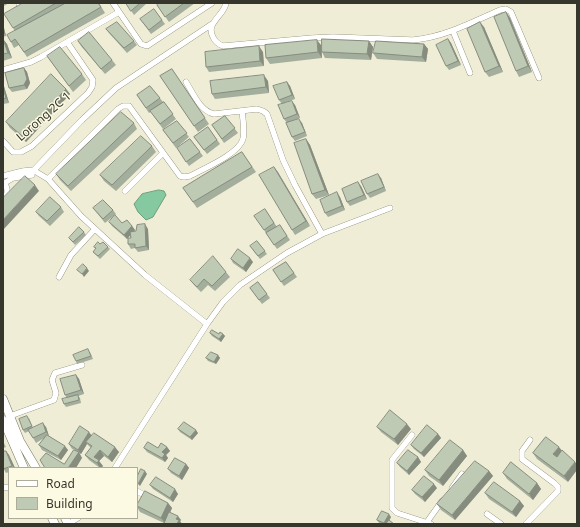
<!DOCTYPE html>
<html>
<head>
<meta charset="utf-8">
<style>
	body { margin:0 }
	#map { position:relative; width:580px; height:527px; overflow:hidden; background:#efedd5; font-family:"Noto Sans",sans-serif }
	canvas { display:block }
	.frame { position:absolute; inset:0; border:4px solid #37362d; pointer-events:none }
	.legend { position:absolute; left:8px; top:467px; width:130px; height:52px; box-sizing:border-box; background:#fcfae2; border:1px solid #adac9a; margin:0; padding:5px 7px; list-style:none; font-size:12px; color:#37362d }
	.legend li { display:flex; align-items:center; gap:8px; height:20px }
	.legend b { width:20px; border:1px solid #adac9a }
</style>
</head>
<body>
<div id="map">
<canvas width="580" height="527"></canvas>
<div class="frame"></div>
<ul class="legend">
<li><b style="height:5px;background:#fff"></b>Road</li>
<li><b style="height:11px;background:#bfcab5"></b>Building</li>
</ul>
</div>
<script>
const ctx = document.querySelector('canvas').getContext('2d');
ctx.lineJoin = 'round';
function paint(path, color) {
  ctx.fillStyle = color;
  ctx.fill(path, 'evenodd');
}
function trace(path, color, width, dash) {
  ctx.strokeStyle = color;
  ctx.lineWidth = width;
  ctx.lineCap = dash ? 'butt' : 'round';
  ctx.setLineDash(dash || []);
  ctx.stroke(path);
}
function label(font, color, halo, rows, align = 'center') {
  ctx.font = font + ' "Noto Sans",sans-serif';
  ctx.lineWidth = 3;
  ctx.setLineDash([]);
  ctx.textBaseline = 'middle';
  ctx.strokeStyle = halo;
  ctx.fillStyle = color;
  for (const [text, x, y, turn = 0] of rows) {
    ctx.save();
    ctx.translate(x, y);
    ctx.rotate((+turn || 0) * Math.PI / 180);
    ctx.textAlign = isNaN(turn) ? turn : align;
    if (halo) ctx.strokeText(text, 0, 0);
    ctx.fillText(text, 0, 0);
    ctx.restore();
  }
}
const water = new Path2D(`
	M159 190 164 191 166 195 153 217 146 220 138 212 134 204 142 194Z`);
const street = new Path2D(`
	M113 3 141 44 147 46 212 3
	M226 3C224 16 205 23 213 37 215 42 218 44 223 46L312 38 333 37 413 40C444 37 471 23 500 10L506 9 511 12 539 78
	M19 4 22 3
	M453 31 470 73
	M3 70 31 62 41 57 119 12
	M186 82C193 93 200 111 214 114L257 109 263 111 267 114 283 160 295 185 322 234
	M3 141 13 152H21L32 146 88 93 92 87 93 80 67 42
	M30 174 82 120 116 88 212 24
	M3 176 23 171 33 170 48 179 81 216 145 275 207 324
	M48 179 118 109 123 106H129L180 176 184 177 190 176C203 169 239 154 243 139 245 130 243 120 242 111
	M3 184 13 178 32 175
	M125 191 163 153
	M3 198 7 194V189L5 183
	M59 277 71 255 95 229
	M10 416 54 400 56 393 52 380 55 373 82 365
	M412 435 392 460V508L397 513 431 524
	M115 468 207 324 223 302 240 285 287 253 322 234 390 208
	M3 488 9 487
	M452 488 462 474
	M137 491 146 496
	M487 514 501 524
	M427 522 442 501
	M68 524 78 518
	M526 524 558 491V487L554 483 522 459V451L530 440`);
const secondary = new Path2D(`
	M3 399 20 441 36 468
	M3 420 24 468
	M52 518 55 524
	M65 518 68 524`);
const wall = new Path2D(`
	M3 3H9L4 6Z
	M23 3H99L105 13 27 57 19 45 14 48 11 42 15 31 13 28Z
	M126 3H147L134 15Z
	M159 3H195L169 22 157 5Z
	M506 12 510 18 532 72 519 77 516 71Z
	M140 19 162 20 165 24 151 34Z
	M3 24 6 36 3 37Z
	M484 27 503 72 489 77 485 72Z
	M106 29 134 41 137 45 127 53 109 33Z
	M3 39 7 44 12 58 3 61Z
	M448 39 451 43 461 65 449 70 446 66Z
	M78 41 112 60 116 65 105 74 81 46Z
	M369 41 373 47 371 60 325 58 322 52Z
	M424 44 428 49 426 62 377 59 373 53Z
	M321 45 322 58 270 64 266 58Z
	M263 52 264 66 209 72 206 67Z
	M47 56 82 74 86 80 73 92Z
	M24 68 27 72 30 83 27 89 12 92 9 88Z
	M172 69 209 124 198 132 160 76Z
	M268 81 269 93 215 99 212 94Z
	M287 82 290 86 295 99 284 103 295 105 300 118 288 123H302L307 136 295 141 292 137 287 123 284 119 282 104 279 100Z
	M3 83 9 103 3 104Z
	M150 86 163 102H164L176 119 163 129 151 112 149 113 137 95Z
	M66 89 70 94 26 142 10 128 6 122Z
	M225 116 238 133 224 143 212 125Z
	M177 121 189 137 176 148 163 130Z
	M134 123 137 129 71 191 60 180 56 174Z
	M208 127 220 144 207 154 194 137Z
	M190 139 203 156 189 166 177 148Z
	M306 139 310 145 329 195 316 199 312 194Z
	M152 146 156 152 116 191 104 181 100 175Z
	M242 152 256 172 197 208 183 188Z
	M274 167 310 226 295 235 292 230Z
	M381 178 386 191 370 198 367 194Z
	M361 186 367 199 350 206 347 202Z
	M340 197 345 210 328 217 325 213Z
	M61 207 64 212 50 226 39 216 36 212Z
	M93 208 113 210 116 214 105 223Z
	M265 209 277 227 280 225 290 240 277 249 264 230Z
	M109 222 122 223 132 226 135 230 133 232 148 229 149 250 138 252 135 248 131 249 128 244 131 238 130 235 127 239 112 226Z
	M84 232 86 235 75 245 69 238Z
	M257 241 267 254 260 259 252 249Z
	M100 244 108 247 110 249 100 259 93 252 96 249 94 247Z
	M231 259 253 262 246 272 233 263Z
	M286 262 297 277 284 286 273 270Z
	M226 272 230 277 215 291 208 285 201 292 194 285 190 280Z
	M258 282 270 298 262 304 250 288Z
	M210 333 223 334 225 336 221 342 212 336Z
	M90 352 93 359 77 364 76 361Z
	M218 355 220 358 216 364 208 361 206 358Z
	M76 375 79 379 84 394 78 396 80 398 81 403 66 407 64 404 67 398 65 395Z
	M29 418 33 428 46 427 49 436 68 450 61 460 42 450 39 445 44 438 36 443 29 431 25 433 23 430Z
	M377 427 411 429 398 445 381 432Z
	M178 429 198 433 192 440 180 432Z
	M438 434 441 438 424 457 414 449 411 445Z
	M91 435 119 452 112 462 104 456 99 461 103 466 101 468H100L89 460 85 455 91 448 87 444 81 454 79 453 82 458 64 464 75 450 72 449 69 444Z
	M546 437 568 482 537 459 533 453Z
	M3 441 6 447 3 448Z
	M167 447 170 451 166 455 168 458 165 462 147 452 144 448H158Z
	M463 450 467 456 443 486 429 476 425 470Z
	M6 451 9 455 15 468H9V472L6 473 3 468Z
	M418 457 421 462 409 475 400 467 397 463Z
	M186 464 189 468 182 480 171 473 168 469Z
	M489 471 493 476 455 520 441 510 437 504Z
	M503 473 537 483 541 489 533 500 507 479Z
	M150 485 178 494 173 502 153 489Z
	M437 488 425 502 415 494 412 490Z
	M485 493 520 501 524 506 516 517 489 499Z
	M168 503 172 508 170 513 181 520 180 521 182 524 164 523 140 512 137 507V505Z
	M391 517 389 521 394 524H382L379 523 377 520Z`);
const shadedWall = new Path2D(`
	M506 12 510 18 532 72 528 66Z
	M480 22 484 27 503 72 499 66Z
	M3 24 6 36 3 32Z
	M3 39 7 44 12 58 8 53Z
	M448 39 451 43 461 65 458 61Z
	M317 40 321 45 322 58 318 52Z
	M369 41 373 47 371 60 367 54Z
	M424 44 428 49 426 62 422 57Z
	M259 46 263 52 264 66 260 61Z
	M24 68 27 72 30 83 27 89 24 85Z
	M264 75 268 81 269 93 266 87Z
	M287 82 290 86 295 99 292 95Z
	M3 83 9 103 6 98 3 88Z
	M66 89 70 94 26 142 22 136Z
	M292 101 295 105 300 118 297 114Z
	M299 119 302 123 307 136 305 132Z
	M306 139 310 145 329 195 325 190Z
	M274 167 278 172 310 226 306 221Z
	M378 174 381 178 386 191 384 187Z
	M358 182 361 186 367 199 364 195Z
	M35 185 39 191 3 230V220Z
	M337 192 340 197 345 210 342 206Z
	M145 224 148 229 149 250 146 246Z
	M132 226 135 230 127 239 124 235Z
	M250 258 253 262 246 272 243 268Z
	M87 268 89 271 84 277 82 274Z
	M223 334 225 336 221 342 219 339Z
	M218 355 220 358 216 364 214 362Z
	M76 375 79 379 84 394 81 390Z
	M43 423 46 427 49 436 46 432Z
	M407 424 411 429 398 445 394 439Z
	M196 430 198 433 192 440 190 437Z
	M89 432 92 436 86 442 87 444 81 454 78 450Z
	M438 434 441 438 424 457 421 453Z
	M65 446 68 450 61 460 58 456Z
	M115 447 119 452 112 462 108 457Z
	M167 447 170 451 166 455 168 458 165 462 162 458V452Z
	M559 447 563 452 557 460 553 454Z
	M100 450 104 456 99 461 103 466 101 468H100L97 463 94 457Z
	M463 450 467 456 443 486 439 480Z
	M6 451 9 455 15 468 12 466Z
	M79 452 82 458 76 468H68Z
	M418 457 421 462 409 475 407 471Z
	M575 462 577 464V470L568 482 564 476Z
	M186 464 189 468 182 480 179 476Z
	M145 471 147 474 140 486 138 484Z
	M489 471 493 476 455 520 452 515Z
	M537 483 541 489 533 500 529 494Z
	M434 484 437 488 425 502 422 497Z
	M175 489 178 494 173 502 170 498Z
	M520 501 524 506 516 517 512 512Z
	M168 503 172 508 165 523 161 518Z
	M389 514 391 517 387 524H385L384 523Z
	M178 516 181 520 180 521 182 524H177L176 519Z`);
const building = new Path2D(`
	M23 3H56L13 28 4 14Z
	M66 3H98L101 7 24 52 15 39 11 42 7 35Z
	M126 3H140L131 11Z
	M159 3H184L165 17 157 5Z
	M154 9 162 20 149 30 140 19Z
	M506 12 528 66 516 71 494 17Z
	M117 22 134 41 124 48 106 29Z
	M480 22 499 66 485 72 467 29Z
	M89 32 112 60 101 69 78 41Z
	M3 39 8 53 3 54Z
	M322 39 369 41 367 54 322 52Z
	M448 39 458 61 446 66 436 45Z
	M317 40 318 52 266 58 265 45Z
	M376 41 424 44 422 57 373 53Z
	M259 46 260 61 206 67 205 52Z
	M60 47 82 74 69 86 47 56Z
	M24 68 27 79 24 85 9 88 5 73Z
	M172 69 205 118 194 126 160 76Z
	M51 74 66 89 22 136 6 122Z
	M264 75 266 87 212 94 210 81Z
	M287 82 292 95 279 100 273 86Z
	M150 86 160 98 146 108 137 95Z
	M3 88 6 98 3 99Z
	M292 101 297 114 284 119 278 105Z
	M164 102 173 114 160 124 150 111Z
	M121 112 134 123 68 186 56 174Z
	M225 116 235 128 222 139 212 125Z
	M299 119 305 132 292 137 286 123Z
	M177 121 187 133 173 143 163 130Z
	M208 127 217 140 204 150 194 137Z
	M141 136 152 146 112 185 100 175Z
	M190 139 200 152 186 162 177 148Z
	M306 139 325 190 312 194 294 143Z
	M242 152 252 167 193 202 183 188Z
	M274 167 306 221 292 230 259 175Z
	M378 174 384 187 367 194 361 181Z
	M25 176 35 185 3 220V198Z
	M358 182 364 195 347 202 342 189Z
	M337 192 342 206 325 213 320 200Z
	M50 197 61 207 47 221 36 212Z
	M103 200 113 210 103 219 93 208Z
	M265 209 274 223 264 230 254 216Z
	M115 215 122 223 127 220 132 226 124 235 109 222Z
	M145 224 146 246 135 248V244H128V238H131L130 232 136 231 137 225Z
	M280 225 287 236 274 245 266 233Z
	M79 227 84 232 73 242 69 238Z
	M257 241 265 251 258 256 250 246Z
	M98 242 100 244 103 242 108 247 98 256 93 252 96 248 94 247Z
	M238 249 250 258 243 268 231 259Z
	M213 256 226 272 212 286 204 279 197 287 190 280Z
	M286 262 294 273 281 282 273 270Z
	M83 264 87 268 82 274 77 270Z
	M258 282 267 294 259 300 250 288Z
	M212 330 219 334 220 332 223 334 219 339 210 333Z
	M88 349 91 356 76 361 73 355Z
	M211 352 218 355 214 362 206 358Z
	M76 375 81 390 65 395 60 379Z
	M78 395 79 400 64 404 62 399Z
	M390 410 407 424 394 439 377 427Z
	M27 416 32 426 23 430 19 419Z
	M184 422 196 430 190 437 178 429Z
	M43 423 46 432 33 438 28 430Z
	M427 425 438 434 421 453 411 445Z
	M80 426 89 432 78 450 69 444Z
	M94 433 115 447 108 457 100 450 94 457 99 460 97 463 85 455 92 446 86 442Z
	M47 435 65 446 58 456 39 445Z
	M546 437 559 447 553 454 557 457 562 450 575 462 564 476 533 453Z
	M450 440 463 450 439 480 425 470Z
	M148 442 158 448 161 443 167 447 162 452 165 454 162 458 144 448Z
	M74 450 79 452 68 468H45L40 460 46 453 64 464Z
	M408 450 418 457 407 471 397 463Z
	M3 451H6L12 466 3 469Z
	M175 458 186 464 179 476 168 469Z
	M475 461 489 471 452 515 437 504Z
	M511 462 537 483 529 494 503 473Z
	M141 469 145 471 138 484 137 483V477Z
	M424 476 434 484 422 497 412 490Z
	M156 477 175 489 170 498 150 485Z
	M494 482 520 501 512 512 485 493Z
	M145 491 168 503 161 518 137 506V505Z
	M382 511 389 514 384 523 377 520Z
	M169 512 178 516 176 519 179 520 177 524H164Z
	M389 520 394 524H386Z`);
const streetNames = [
	["Lorong 2C 1",44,117,-41]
];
paint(water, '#85c9a0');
trace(water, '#6e9d7e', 1);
trace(street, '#777560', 6);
trace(secondary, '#777560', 9);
trace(street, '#fff', 5.5);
trace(secondary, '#fff', 8);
paint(wall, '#a4ae9c');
paint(shadedWall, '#868d7f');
paint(building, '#bfcab5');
trace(building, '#868d7f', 1);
label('12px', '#37362d', '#fcfae2', streetNames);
</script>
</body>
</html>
